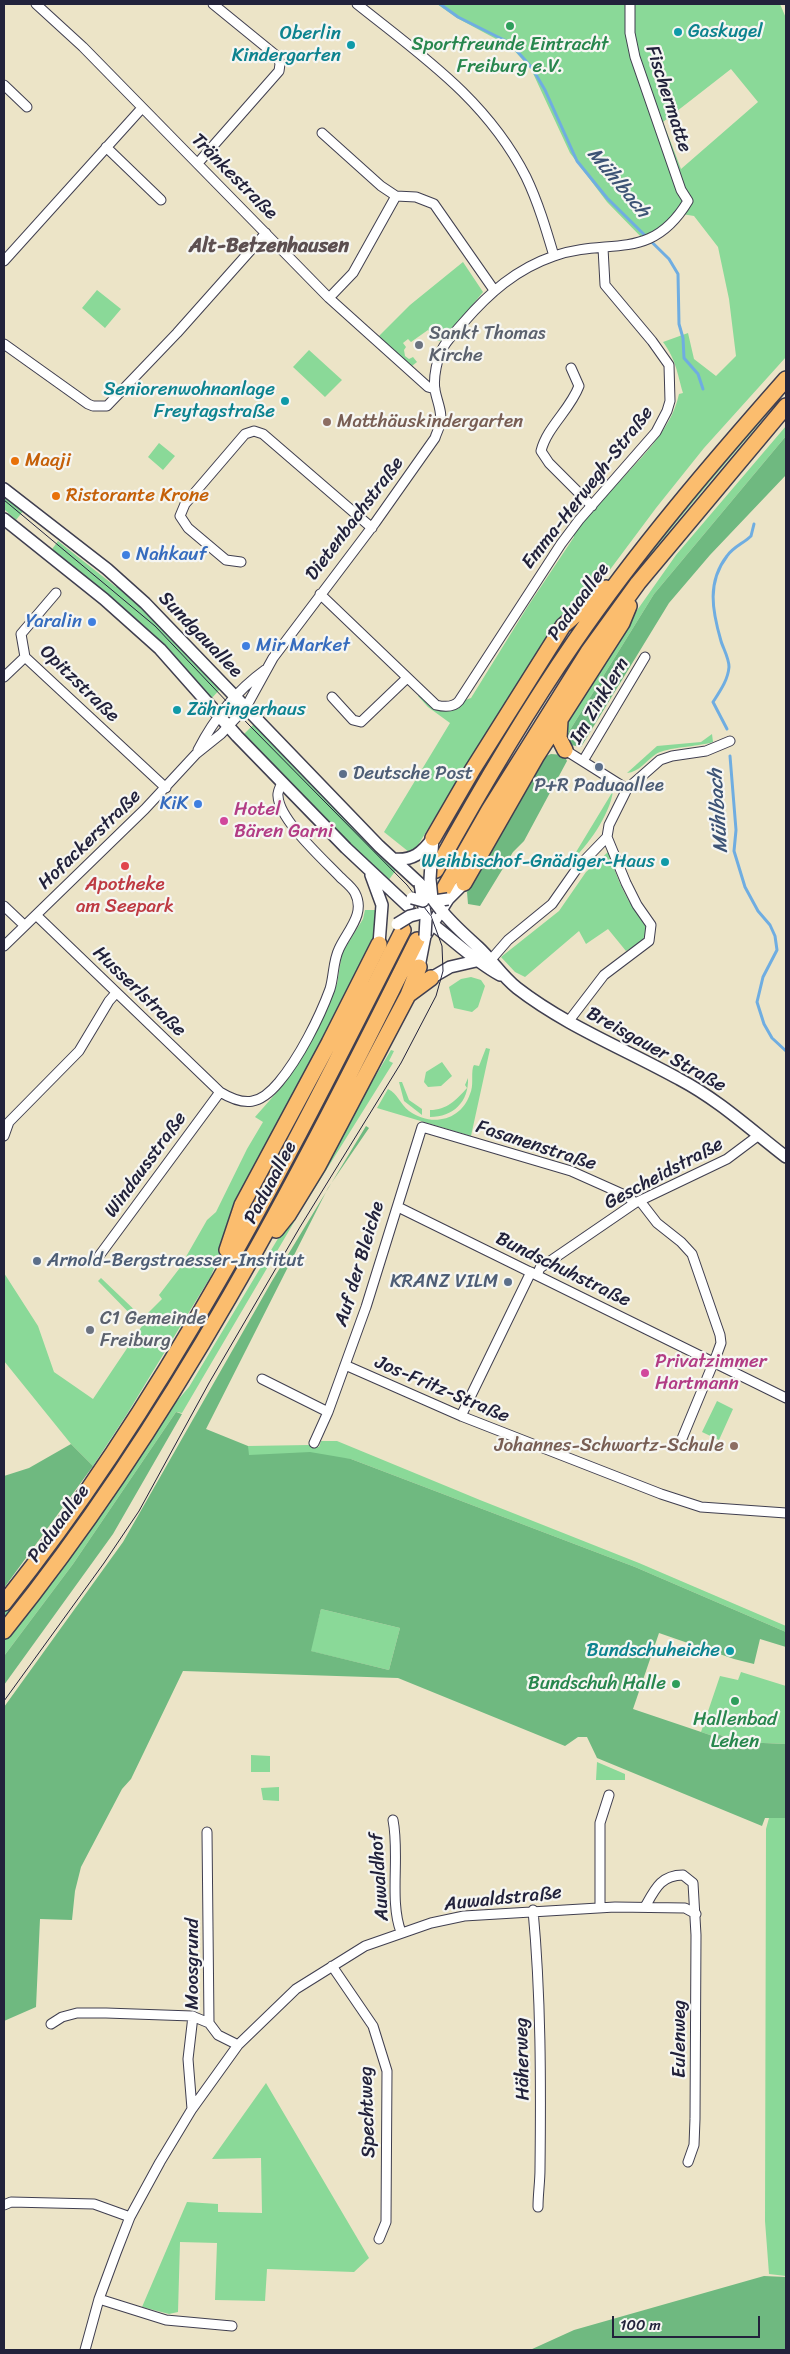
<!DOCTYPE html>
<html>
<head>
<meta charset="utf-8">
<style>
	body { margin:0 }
	#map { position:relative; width:790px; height:2354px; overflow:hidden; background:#ece4c7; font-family:Sriracha,sans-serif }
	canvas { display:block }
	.frame { position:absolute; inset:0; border:5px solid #22223b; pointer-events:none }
	.scale { position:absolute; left:612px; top:2316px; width:148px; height:22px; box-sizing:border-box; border:2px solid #22223b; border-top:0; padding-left:6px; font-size:15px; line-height:18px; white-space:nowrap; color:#22223b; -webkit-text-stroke:4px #f6f6f2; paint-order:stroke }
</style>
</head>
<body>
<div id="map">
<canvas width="790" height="2354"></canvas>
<div class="frame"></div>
<div class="scale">100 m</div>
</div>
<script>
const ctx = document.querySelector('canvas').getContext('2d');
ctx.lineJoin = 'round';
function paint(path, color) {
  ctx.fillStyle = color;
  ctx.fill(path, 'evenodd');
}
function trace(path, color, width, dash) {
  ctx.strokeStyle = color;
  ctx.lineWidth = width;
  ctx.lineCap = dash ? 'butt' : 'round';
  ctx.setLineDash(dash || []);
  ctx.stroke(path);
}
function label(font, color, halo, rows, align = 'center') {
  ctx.font = font + ' Sriracha,sans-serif';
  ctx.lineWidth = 4.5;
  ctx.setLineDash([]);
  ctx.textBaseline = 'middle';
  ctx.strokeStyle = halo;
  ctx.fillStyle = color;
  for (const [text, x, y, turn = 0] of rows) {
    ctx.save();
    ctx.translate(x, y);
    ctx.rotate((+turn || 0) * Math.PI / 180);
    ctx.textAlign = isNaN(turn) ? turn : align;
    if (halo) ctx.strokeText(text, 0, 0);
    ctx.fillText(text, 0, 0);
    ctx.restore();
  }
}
const green = new Path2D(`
	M437 4H780L786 18V357L704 448 656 508 609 571 558 623 491 726 415 850 409 852 384 832 450 723 428 707 418 696 420 694 454 709H458L465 700 471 698 528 606 574 537V533L608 490 613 489C638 460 671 432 679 394L683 393C677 372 676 360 663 342L688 333 694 359 716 376 736 356 729 299 718 247 694 216 676 213 644 240 607 202 570 153 531 69 511 47 457 18ZM731 69 758 102 681 169 663 122Z
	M463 262 483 292 444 340 437 341 428 330 411 342 408 339 403 343 406 347 404 350 405 356 409 359 413 357 417 362 412 366 408 364 378 337 410 305Z
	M97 290 121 309 105 328 82 308Z
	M309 350 342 380 325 397 293 367Z
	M786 387V392C703 490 618 587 549 695L546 693 599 614 690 499Z
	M786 426V436L654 594 565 738 564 727 626 626 676 555Z
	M159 443 175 456 163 470 148 457Z
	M4 494 24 510 16 520 4 509Z
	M58 541 116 587 120 584 222 687 211 699 50 552Z
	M254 724 396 870 388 881 365 860 242 736Z
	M712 734 713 742C697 747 667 747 656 754 646 761 639 772 627 773L657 746 701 742Z
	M613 791C610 815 587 847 570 862Z
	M608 852C618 880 627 904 647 926 647 940 638 944 626 951L608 929 586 944 579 931 525 977 515 972 501 957 559 911 586 872Z
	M365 910H376L377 928 372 941 246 1188 211 1276 127 1414 93 1466 71 1444 4 1361V1273L38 1326 54 1372 93 1399 142 1326 98 1281 101 1278 143 1318 162 1299 159 1295 179 1269 207 1220 216 1212 247 1149 263 1122 255 1117 285 1083 296 1064 337 984 342 953 363 919Z
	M471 977 481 980 485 986 478 1007 472 1012 454 1008 449 987 461 979Z
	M486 1048 490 1049 471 1136 377 1108 388 1089C398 1094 400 1104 409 1111 431 1127 461 1121 470 1094 474 1085 471 1076 473 1067L474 1065 479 1066Z
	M391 1050 394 1051 389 1061 393 1063 300 1212 182 1413 176 1412 73 1564 4 1656V1640L83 1539 139 1453 166 1414 189 1387Z
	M442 1062 452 1076 441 1086 428 1087 424 1082 426 1072Z
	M468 1078C469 1102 453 1117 430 1117V1110C447 1110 456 1100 467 1088L465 1085Z
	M399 1082H402L409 1100 422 1109V1115L404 1101Z
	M304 1135 307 1136C270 1208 234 1280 191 1349 133 1442 71 1532 4 1619V1612L45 1559Z
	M717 1401 733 1409 719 1440 702 1432Z
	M321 1441H337L480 1500 639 1563 786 1626V1632L635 1567 351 1459 248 1455V1446L309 1445 319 1447Z
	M321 1609 400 1628 389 1670 310 1651Z
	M741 1672 786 1686V1744L741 1742 720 1735 713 1736 701 1732 720 1676 738 1680Z
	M251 1755 270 1756V1772H251Z
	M597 1762 625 1774V1780H596Z
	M279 1787V1801L263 1800 261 1788Z
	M769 1818H786V2276L769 2274 765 2221 766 1829Z
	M266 2083 369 2258 354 2272 267 2269 265 2301 215 2300 217 2243 180 2242 178 2312 169 2314 142 2307 187 2202 218 2204V2212L262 2213 261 2158 212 2159Z`);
const forest = new Path2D(`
	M786 436V475L710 555 669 603 581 747 571 745 565 738 654 594Z
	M551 754 564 755 567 761 524 841 513 852 480 906 468 904 467 892 471 884 544 757Z
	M366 1126 369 1128 328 1188 206 1429 248 1446 249 1455 310 1452 351 1459 635 1567 786 1632V1647L760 1639 754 1664 734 1659 659 1633 633 1709 713 1736 720 1735 741 1742 786 1744V1818H765L762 1826 597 1758 587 1737H578L565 1746 398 1678 183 1671 131 1779 122 1789 81 1867 75 1891 72 1920 40 1919 36 2007 4 2021V1707L123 1542 272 1281ZM321 1609 400 1628 389 1670 311 1651Z
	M176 1412 182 1414 113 1534 4 1685V1656L73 1564Z
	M71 1444 93 1466 4 1588V1476L29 1468Z
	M764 2276 786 2277V2350H530L574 2330Z`);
const stream = new Path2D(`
	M440 4 458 17 510 43 532 68 545 90 577 161 607 198 669 259 678 274 679 324 683 338 684 358 698 374 703 389
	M727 729 713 702C720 691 728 680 729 667 729 658 723 648 721 641 712 610 707 582 727 556 733 547 744 543 751 536L754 524
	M730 756 736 830 734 851 745 887 758 911 770 925 775 936 777 950 763 977 757 1002 764 1024 772 1038 786 1051`);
const minor = new Path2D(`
	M36 4 83 47 329 298 428 387 435 389
	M357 4C422 56 487 100 526 177 538 202 546 229 554 256
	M4 85 27 107
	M322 133 381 186 396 196 416 197 434 204 494 290
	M106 147 161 200
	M198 163 279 71 280 64 278 57 213 4
	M4 261 142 108
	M329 298 353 273 396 196
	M4 344 88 404 93 406H107L177 333 266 233
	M571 368 579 386C570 410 547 427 541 451L549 463 592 506
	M241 562 226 560 188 528 180 516 185 504 245 434 254 431 263 434 372 528
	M56 593 21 634 25 657 166 788
	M320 594 436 705C444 707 453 708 459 701L561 544 579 520 656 432 667 411 670 401 669 365 652 341 605 285 603 248
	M4 677 25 657
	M332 697 353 720 361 722 407 678
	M198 750C214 719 236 691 265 670
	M565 750 627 789
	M583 761 645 657
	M4 906 24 925
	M36 915 220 1092C245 1107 260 1105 279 1082 299 1058 319 1019 330 989 334 976 333 961 339 949 347 931 366 914 355 893 352 887 344 881 340 877 324 860 279 820 278 796 277 792 281 786 282 782
	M4 946 145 809 196 754 221 734 246 707 273 658 375 523 435 438C436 434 439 429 440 424 443 412 437 402 435 390 433 378 437 357 444 346 449 338 457 330 463 323 489 293 516 269 554 256 609 237 651 263 688 201L681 190 635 57 630 33V4
	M488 963 508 940 552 904 578 867 607 837
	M568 1022 604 975 649 941 651 925 637 905 626 883 607 837 609 825 627 789 660 760 672 756 706 751 730 741
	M4 1136 9 1122 79 1051 109 1001 116 993
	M640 1201 657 1223 681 1242 692 1254 720 1335 721 1343 717 1354 681 1441
	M398 1207 786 1398
	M99 1256 220 1092
	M537 1275 540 1268 635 1203 727 1159 759 1135
	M345 1365 461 1416 661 1494 701 1507 786 1513
	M262 1379 328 1412
	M461 1416 531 1272
	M314 1443 328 1412 366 1307 422 1127 571 1171 627 1196 635 1203
	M393 1820C400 1855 389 1901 401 1932
	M207 1832 209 2023
	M600 1907V1823L609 1795
	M645 1907C655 1889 661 1875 683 1875L693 1883 696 1935 695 2119 694 2145 688 2162
	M533 1910C541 1996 541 2083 540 2169 540 2182 538 2194 538 2207
	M332 1966 373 2026 387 2071 386 2222 379 2239
	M209 2023 218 2035 238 2045
	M51 2024 62 2017 77 2013H106L192 2016 209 2023
	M192 2109 188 2059 193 2016
	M4 2205 11 2202 94 2204 130 2217
	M99 2299 166 2320 232 2326
	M85 2350 99 2299 116 2253 130 2217 160 2162 192 2109 238 2045 296 1989 365 1946 431 1923 464 1916 615 1907 685 1908 696 1914`);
const tertiary = new Path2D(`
	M4 489 107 569 145 603 379 846 420 884
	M4 519 104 599 160 649 237 736 346 848 408 906
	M393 859C413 861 422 853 433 838
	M431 864 433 838
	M371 875 382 905 379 944
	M441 910C452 924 465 935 478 947 492 960 502 976 517 988 566 1026 625 1049 679 1079 719 1100 751 1130 786 1157
	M426 919 423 901 433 902
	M432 924C456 942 473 960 500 975
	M419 967 425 936 448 899 464 883
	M431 978 450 967 476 961`);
const trunk = new Path2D(`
	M560 720 559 738 565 750
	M433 838 473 769 563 626 606 588
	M436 870C479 792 524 715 575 641 638 549 712 463 786 379
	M464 883 536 757 622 623 629 606
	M444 889 489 810 588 652 638 583 786 406
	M408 995 431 978
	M276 1230 288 1215 318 1166 408 995 419 967
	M227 1250 242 1205 329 1043 379 944
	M4 1603C167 1399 286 1162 403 930
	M4 1631C174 1421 297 1181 417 940`);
const tram = new Path2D(`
	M4 500 155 626 249 725 407 885 431 916 442 946 443 971 436 996 401 1063 300 1227 209 1383 139 1511 104 1563 4 1701`);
const tertiaryBridge = new Path2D(`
	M431 864 430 879 432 899
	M412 898 423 901 420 884
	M441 910 434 901 448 899
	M397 924 410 916 418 914
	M425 936 426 919`);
const markers = [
	[510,26,5,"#2e9e5b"],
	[678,32,5,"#0f9aa8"],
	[351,45,5,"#0f9aa8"],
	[419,345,5,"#6b7280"],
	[285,401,5,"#0f9aa8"],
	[327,422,5,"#8d6e63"],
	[15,461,5,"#e8710a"],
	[56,496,5,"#e8710a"],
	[126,555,5,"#3f7fe0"],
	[92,622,5,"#3f7fe0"],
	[246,646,5,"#3f7fe0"],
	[177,710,5,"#0f9aa8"],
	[599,767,5,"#5c6f8a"],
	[343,774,5,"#5c6f8a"],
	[198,804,5,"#3f7fe0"],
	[224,821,5,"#d1479c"],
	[665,862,5,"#0f9aa8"],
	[125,866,5,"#e0444e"],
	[37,1261,5,"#5c6f8a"],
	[508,1282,5,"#5c6f8a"],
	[90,1330,5,"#6b7280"],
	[645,1373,5,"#d1479c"],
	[734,1446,5,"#8d6e63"],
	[730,1651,5,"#0f9aa8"],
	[676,1684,5,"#2e9e5b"],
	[735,1701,5,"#2e9e5b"]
];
const cultureNames = [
	["Gaskugel",688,32,"left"],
	["Oberlin",341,34],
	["Kindergarten",341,56],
	["Seniorenwohnanlage",275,390],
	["Freytagstraße",275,412],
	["Zähringerhaus",187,710,"left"],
	["Weihbischof-Gnädiger-Haus",655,862],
	["Bundschuheiche",720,1651]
];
const leisureNames = [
	["Sportfreunde Eintracht",510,45],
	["Freiburg e.V.",510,67],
	["Bundschuh Halle",666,1684,"right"],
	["Hallenbad",735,1720],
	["Lehen",735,1742]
];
const streetNames = [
	["Fischermatte",668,99,72],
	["Tränkestraße",234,177,45],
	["Emma-Herwegh-Straße",588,488,-52],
	["Dietenbachstraße",355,519,-53],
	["Paduaallee",579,602,-54],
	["Sundgauallee",200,635,46],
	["Opitzstraße",79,684,44],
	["Im Zinklern",600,701,-59],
	["Hofackerstraße",90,840,-44],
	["Husserlstraße",139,992,44],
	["Breisgauer Straße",656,1050,29],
	["Fasanenstraße",536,1146,18],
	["Windausstraße",146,1165,-54],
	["Gescheidstraße",664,1174,-28],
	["Paduaallee",271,1183,-62],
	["Auf der Bleiche",360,1264,-73],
	["Bundschuhstraße",563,1270,26],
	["Jos-Fritz-Straße",442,1390,23],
	["Paduaallee",59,1524,-54],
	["Auwaldhof",380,1877,-94],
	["Auwaldstraße",503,1899,-6],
	["Moosgrund",193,1964,-90],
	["Eulenweg",680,2039,-90],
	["Häherweg",523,2059,-91],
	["Spechtweg",368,2112,-92]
];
const worshipNames = [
	["Sankt Thomas",429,334],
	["Kirche",429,356],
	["C1 Gemeinde",100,1319],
	["Freiburg",100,1341]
];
const educationNames = [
	["Matthäuskindergarten",337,422],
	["Johannes-Schwartz-Schule",724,1446,"right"]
];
const foodNames = [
	["Maaji",25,461],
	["Ristorante Krone",66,496]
];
const shopNames = [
	["Nahkauf",136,555],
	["Yaralin",82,622,"right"],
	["Mir Market",256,646],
	["KiK",188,804,"right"]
];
const serviceNames = [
	["Deutsche Post",353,774],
	["P+R Paduaallee",599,786,"center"],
	["Arnold-Bergstraesser-Institut",47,1261],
	["KRANZ VILM",498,1282,"right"]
];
const hotelNames = [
	["Hotel",234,810],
	["Bären Garni",234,832],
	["Privatzimmer",655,1362],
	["Hartmann",655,1384]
];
const healthNames = [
	["Apotheke",125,885],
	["am Seepark",125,907]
];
const waterNames = [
	["Mühlbach",618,183,50],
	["Mühlbach",719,811,-94]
];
const neighbourhoodNames = [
	["Alt-Betzenhausen",269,247]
];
paint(green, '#8ad998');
paint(forest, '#6fb980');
trace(stream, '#6fade1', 3);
trace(minor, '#403f50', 11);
trace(tertiary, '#403f50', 14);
trace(trunk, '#403f50', 18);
trace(minor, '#fff', 9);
trace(tertiary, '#fff', 11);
trace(trunk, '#fbbd6e', 15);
trace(tram, '#22223b', 1);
trace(tertiaryBridge, '#403f50', 14, []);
trace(tertiaryBridge, '#fff', 11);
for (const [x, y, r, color] of markers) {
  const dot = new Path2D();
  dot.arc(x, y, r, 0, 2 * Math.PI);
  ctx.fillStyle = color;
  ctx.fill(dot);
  trace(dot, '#f6f6f2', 2);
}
label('19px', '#0d838f', '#f6f6f2', cultureNames, 'right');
label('19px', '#27864d', '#f6f6f2', leisureNames);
label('19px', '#22223b', '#f6f6f2', streetNames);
label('19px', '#5b616d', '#f6f6f2', worshipNames, 'left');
label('19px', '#785e54', '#f6f6f2', educationNames, 'left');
label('19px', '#c56008', '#f6f6f2', foodNames, 'left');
label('19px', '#366cbe', '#f6f6f2', shopNames, 'left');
label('19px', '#4e5e75', '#f6f6f2', serviceNames, 'left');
label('19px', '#b23c85', '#f6f6f2', hotelNames, 'left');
label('19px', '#be3a42', '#f6f6f2', healthNames);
label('italic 20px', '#3d5375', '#f6f6f2', waterNames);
label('bold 20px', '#5c4f50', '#f6f6f2', neighbourhoodNames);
</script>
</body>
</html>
